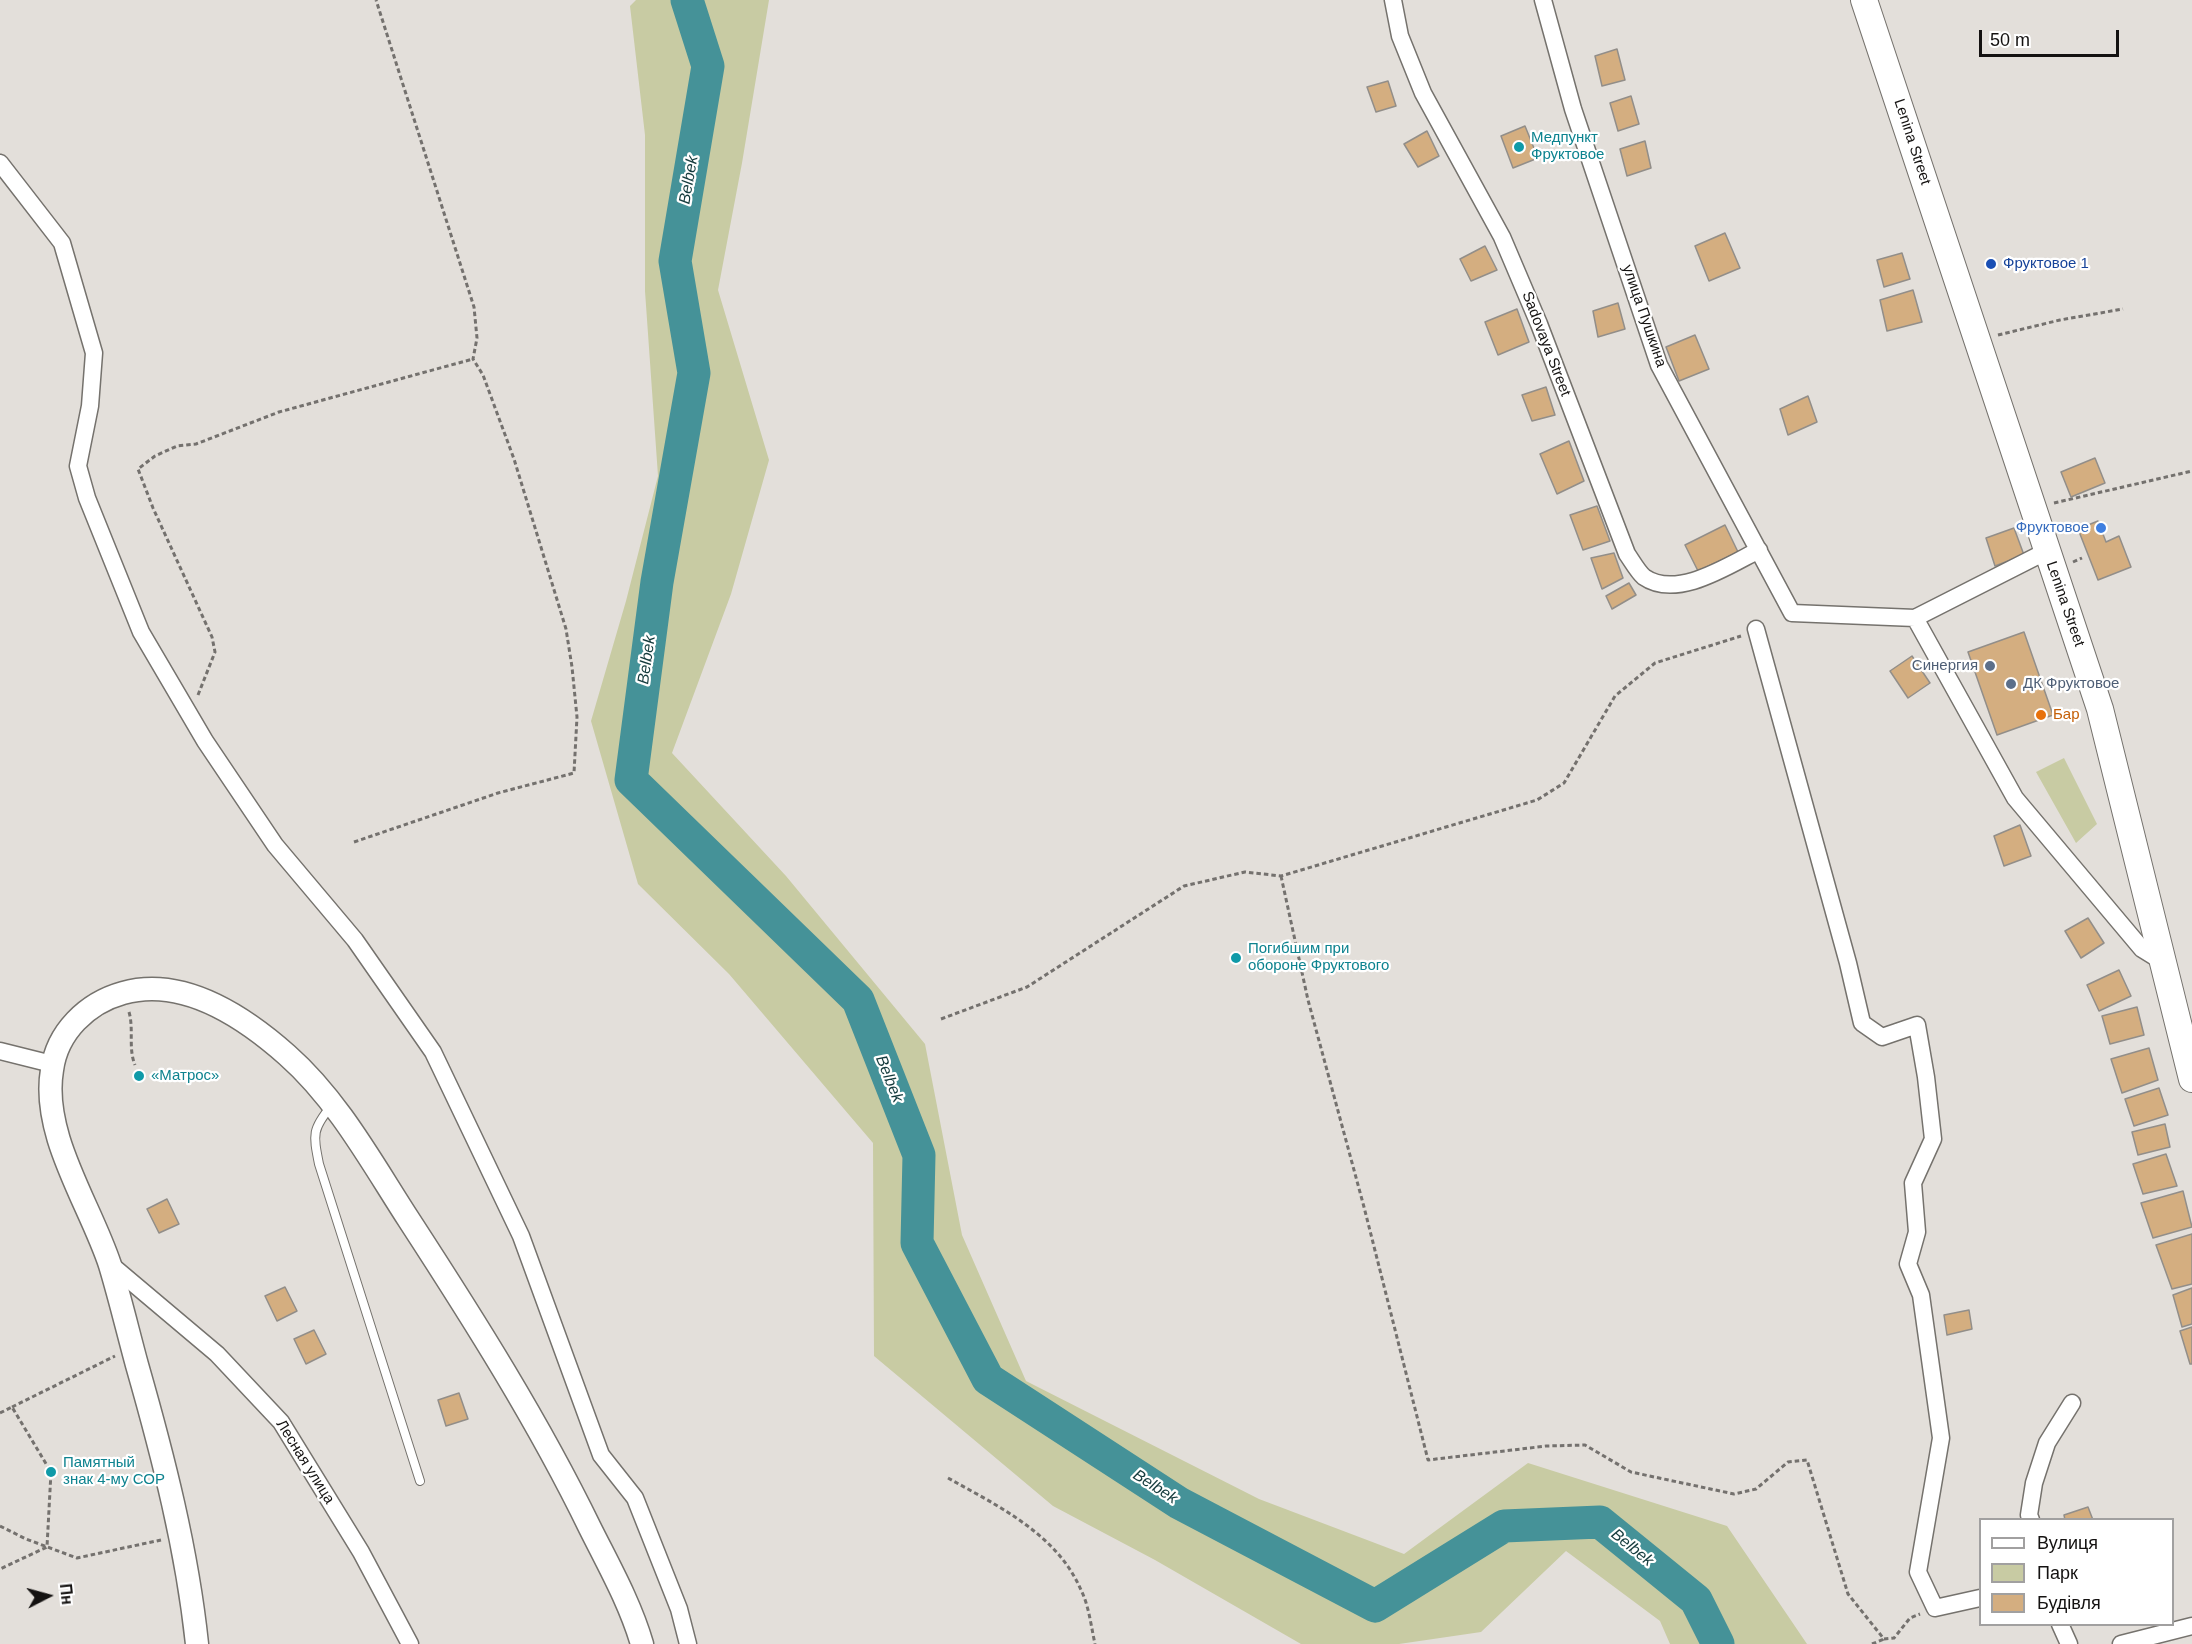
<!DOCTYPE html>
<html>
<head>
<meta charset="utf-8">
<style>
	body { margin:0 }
	#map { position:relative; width:2192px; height:1644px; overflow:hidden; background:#e3dfda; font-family:Helvetica,sans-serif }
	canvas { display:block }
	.legend { position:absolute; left:1979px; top:1518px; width:195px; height:108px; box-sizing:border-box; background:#fff; border:2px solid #a1a0a0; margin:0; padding:8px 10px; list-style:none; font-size:18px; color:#141211 }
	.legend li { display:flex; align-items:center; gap:12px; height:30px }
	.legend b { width:30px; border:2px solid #a1a0a0 }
	.north { position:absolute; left:18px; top:1566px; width:60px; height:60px; -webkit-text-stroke:4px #fff; paint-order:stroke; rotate:84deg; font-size:16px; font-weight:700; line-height:24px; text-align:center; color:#141211 }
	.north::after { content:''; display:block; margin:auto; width:21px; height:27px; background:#141211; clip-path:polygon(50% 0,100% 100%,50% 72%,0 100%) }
	.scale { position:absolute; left:1979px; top:30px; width:140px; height:27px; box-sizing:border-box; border:3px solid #141211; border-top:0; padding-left:8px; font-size:18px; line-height:21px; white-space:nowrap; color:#141211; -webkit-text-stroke:4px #fff; paint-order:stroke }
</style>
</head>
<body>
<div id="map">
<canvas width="2192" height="1644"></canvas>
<ul class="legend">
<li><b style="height:8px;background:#fff"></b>Вулиця</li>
<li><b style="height:16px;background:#c8cba3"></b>Парк</li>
<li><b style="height:16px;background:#d4ae80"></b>Будівля</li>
</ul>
<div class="north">Пн</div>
<div class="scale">50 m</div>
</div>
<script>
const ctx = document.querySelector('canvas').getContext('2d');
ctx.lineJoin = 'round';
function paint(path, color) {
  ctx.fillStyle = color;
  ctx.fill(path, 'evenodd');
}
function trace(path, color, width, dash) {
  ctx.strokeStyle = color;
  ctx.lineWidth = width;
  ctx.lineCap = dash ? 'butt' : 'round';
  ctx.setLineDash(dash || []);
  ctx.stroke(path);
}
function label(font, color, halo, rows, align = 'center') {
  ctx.font = font + ' Helvetica,sans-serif';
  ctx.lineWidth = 4.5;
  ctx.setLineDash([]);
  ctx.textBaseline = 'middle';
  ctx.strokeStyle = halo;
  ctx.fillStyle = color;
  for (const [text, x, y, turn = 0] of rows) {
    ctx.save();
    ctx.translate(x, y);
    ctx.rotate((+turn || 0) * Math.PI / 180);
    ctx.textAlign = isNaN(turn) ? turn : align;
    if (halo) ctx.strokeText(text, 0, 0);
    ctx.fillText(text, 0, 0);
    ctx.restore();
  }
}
const green = new Path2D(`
	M636 0H769L742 163 718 290 769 460 731 594 672 753 786 876 925 1044 962 1235 1026 1381 1259 1499 1404 1554 1528 1463 1727 1526 1807 1644H1670L1660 1621 1566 1551 1481 1632 1399 1644H1301L1155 1560 1053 1506 874 1356 873 1143 729 974 638 884 591 721 626 601 658 476 645 291V135L630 6Z
	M2064 758 2097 824 2076 843 2036 772Z`);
const river = new Path2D(`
	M687 0 708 66 675 261 694 373 657 582 631 780 858 1000 919 1155 917 1243 988 1379 1179 1503 1375 1606 1504 1526 1600 1522 1696 1600 1718 1644`);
const building = new Path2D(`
	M1617 49 1625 80 1602 86 1595 56Z
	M1388 81 1396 106 1376 112 1367 87Z
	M1631 96 1639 124 1618 131 1610 103Z
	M1525 126 1538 158 1513 168 1501 136Z
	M1427 131 1439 156 1418 167 1404 144Z
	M1645 141 1651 168 1627 176 1620 149Z
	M1725 233 1740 268 1709 281 1695 246Z
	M1485 246 1497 270 1471 281 1460 259Z
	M1902 253 1910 279 1884 287 1877 260Z
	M1913 290 1922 322 1887 331 1880 300Z
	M1618 303 1625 329 1598 337 1593 311Z
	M1517 309 1529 342 1498 355 1485 322Z
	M1695 335 1709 369 1679 381 1666 347Z
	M1546 387 1555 415 1532 421 1522 395Z
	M1808 396 1817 422 1788 435 1780 409Z
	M1569 441 1584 481 1557 494 1540 454Z
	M2095 458 2105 483 2071 497 2061 472Z
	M1597 506 1610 541 1583 550 1570 515Z
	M2098 521 2106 542 2119 536 2131 567 2098 580 2078 529Z
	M1725 525 1738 552 1698 571 1685 545Z
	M2014 528 2024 555 1995 566 1986 538Z
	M1614 553 1623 578 1602 589 1591 558Z
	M1629 583 1636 595 1612 609 1606 596Z
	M2024 632 2053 715 1997 735 1968 652Z
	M1912 656 1930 683 1908 698 1890 671Z
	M2020 825 2031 856 2004 866 1994 836Z
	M2088 918 2104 943 2081 958 2065 931Z
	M2119 970 2131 996 2099 1011 2087 985Z
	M2137 1007 2144 1035 2110 1044 2102 1016Z
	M2149 1048 2158 1080 2122 1093 2111 1059Z
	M2159 1088 2168 1115 2134 1126 2125 1099Z
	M2165 1124 2170 1147 2138 1155 2132 1132Z
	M2166 1154 2177 1186 2143 1194 2133 1164Z
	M2183 1191 2192 1227 2153 1238 2141 1203Z
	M167 1199 179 1224 159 1233 147 1209Z
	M2192 1234V1284L2172 1289 2156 1245Z
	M285 1287 297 1311 277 1321 265 1296Z
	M2192 1288V1324L2182 1327 2173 1295Z
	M1969 1310 1972 1329 1947 1335 1944 1315Z
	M2192 1327V1364H2190L2180 1331Z
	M314 1330 326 1354 306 1364 294 1339Z
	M459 1393 468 1419 446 1426 438 1400Z
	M2088 1507 2093 1520H2065L2064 1515Z`);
const path = new Path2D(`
	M1998 335 2060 320 2123 309
	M2054 503 2192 471
	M2073 562 2082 558
	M198 695 215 652 212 637 153 508 138 469 155 456 177 446 196 444 279 412 473 359
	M354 842 498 793 574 773 577 717 572 667 566 629 514 459 483 375 473 359 477 338 474 307 376 0
	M1281 876 1308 1000 1364 1207 1428 1460 1546 1446 1585 1445 1631 1472 1734 1494 1756 1489 1788 1462 1807 1460 1848 1594 1884 1639 1894 1638 1910 1618 1920 1614
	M129 1012C134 1029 128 1048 135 1065
	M941 1019 1027 987 1184 886 1245 872 1281 876 1537 800 1564 783 1615 696 1655 663 1741 636
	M12 1407 115 1356
	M0 1413 12 1407 51 1472 47 1547 0 1569
	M948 1478C998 1506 1057 1534 1081 1590 1089 1606 1091 1626 1095 1644
	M0 1526 26 1539 77 1558 161 1540
	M1872 1644 1884 1639`);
const lane = new Path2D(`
	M332 1105C312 1129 313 1134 319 1164L420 1481`);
const street = new Path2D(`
	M1393 0 1400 36 1423 93 1502 237 1539 324 1627 554C1632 561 1638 572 1644 577 1677 600 1729 565 1759 550
	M1543 0 1573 109 1659 365 1792 613 1915 618 2047 551
	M0 163 62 243 94 353 90 406 78 466 87 498 141 632 205 741 275 845 355 940 433 1052 521 1236 601 1455 635 1498 679 1609 688 1644
	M1915 618 2015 798 2142 949 2163 962
	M1756 629 1848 963 1862 1023 1882 1037 1917 1025 1926 1077 1933 1139 1913 1183 1917 1232 1908 1264 1921 1295 1941 1438 1918 1572 1935 1608 1980 1598
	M0 1051 52 1064
	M109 1263 217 1354 281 1422 361 1552 410 1644
	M2031 1520 2029 1515 2034 1483 2047 1443 2072 1403
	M2060 1624 2069 1644
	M2121 1644 2192 1626`);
const secondary = new Path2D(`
	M197 1644C187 1549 163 1456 137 1365 128 1332 120 1298 110 1265 90 1204 41 1135 52 1070 57 1032 87 1003 123 993 183 976 243 1016 287 1055 338 1100 372 1163 409 1220 474 1320 538 1421 590 1528 609 1566 630 1603 642 1644`);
const primary = new Path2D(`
	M1864 0 2100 709 2192 1079`);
const markers = [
	[1519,147,6,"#0f9aa8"],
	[1991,264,6,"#1a4fb4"],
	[2101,528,6,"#3f7fe0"],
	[1990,666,6,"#5c6f8a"],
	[2011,684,6,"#5c6f8a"],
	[2041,715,6,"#e8710a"],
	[1236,958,6,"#0f9aa8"],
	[139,1076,6,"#0f9aa8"],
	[51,1472,6,"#0f9aa8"]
];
const cultureNames = [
	["Медпункт",1531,138],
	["Фруктовое",1531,155],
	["Погибшим при",1248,949],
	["обороне Фруктового",1248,966],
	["«Матрос»",151,1076],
	["Памятный",63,1463],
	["знак 4-му СОР",63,1480]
];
const streetNames = [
	["Lenina Street",1912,142,72],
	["улица Пушкина",1644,316,71],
	["Sadovaya Street",1546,344,69],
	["Lenina Street",2065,604,71],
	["Лесная улица",305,1462,58]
];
const transitNames = [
	["Фруктовое 1",2003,264]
];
const shopNames = [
	["Фруктовое",2089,528]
];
const serviceNames = [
	["Синергия",1978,666],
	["ДК Фруктовое",2023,684,"left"]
];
const foodNames = [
	["Бар",2053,715]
];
const waterNames = [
	["Belbek",689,180,-80],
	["Belbek",647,660,-82],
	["Belbek",889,1079,68],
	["Belbek",1155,1487,33],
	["Belbek",1632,1548,39]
];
paint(green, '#c8cba3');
trace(river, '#459298', 33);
paint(building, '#d4ae80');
trace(building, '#928e89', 1.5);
trace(lane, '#75726d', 10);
trace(street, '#75726d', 19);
trace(secondary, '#75726d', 25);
trace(primary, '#75726d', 28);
trace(path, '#74716e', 3, [4.5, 3]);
trace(lane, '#fff', 8);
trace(street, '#fff', 16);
trace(secondary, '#fff', 22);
trace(primary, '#fff', 26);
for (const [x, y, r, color] of markers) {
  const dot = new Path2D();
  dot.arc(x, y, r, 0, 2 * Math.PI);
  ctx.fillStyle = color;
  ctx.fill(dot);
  trace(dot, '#fff', 2);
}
label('15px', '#0d838f', '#fff', cultureNames, 'left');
label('15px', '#141211', '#fff', streetNames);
label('15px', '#164399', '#fff', transitNames, 'left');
label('15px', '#366cbe', '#fff', shopNames, 'right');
label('15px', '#4e5e75', '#fff', serviceNames, 'right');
label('15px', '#c56008', '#fff', foodNames, 'left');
label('italic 16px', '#153b3d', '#fff', waterNames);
</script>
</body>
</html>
